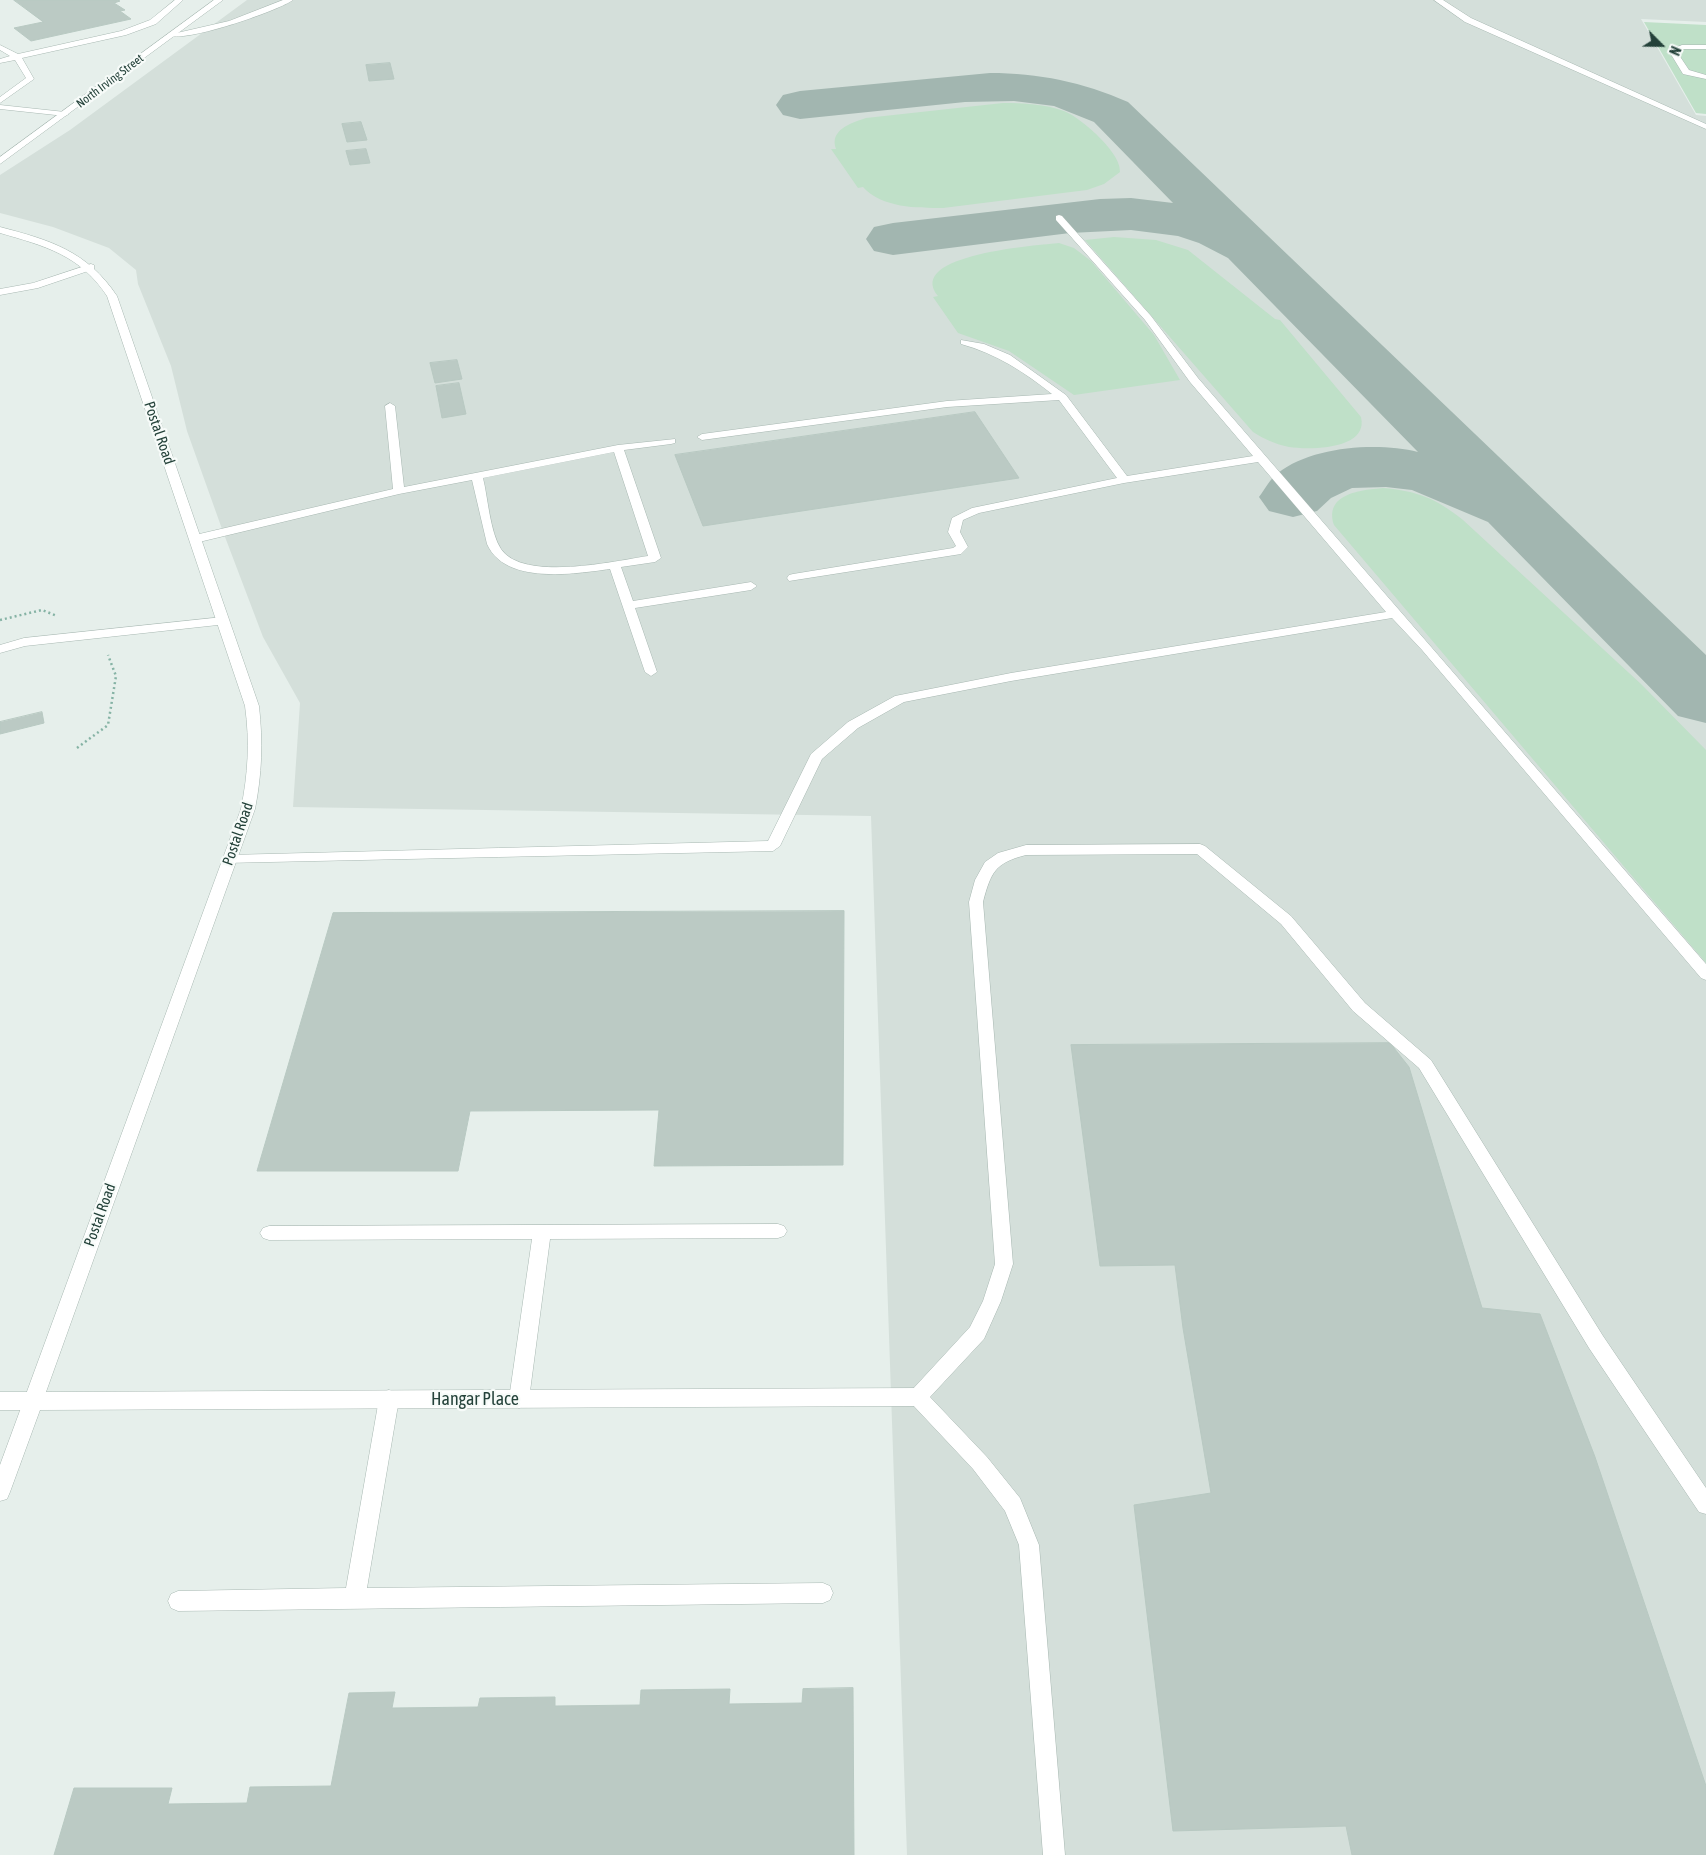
<!DOCTYPE html>
<html>
<head>
<meta charset="utf-8">
<style>
	body { margin:0 }
	#map { position:relative; width:1706px; height:1855px; overflow:hidden; background:#e6efeb; font-family:"Asap Condensed",sans-serif }
	canvas { display:block }
	.north { position:absolute; left:1636px; top:20px; width:50px; height:50px; -webkit-text-stroke:4px #f7fbf9; paint-order:stroke; rotate:113deg; font-size:14px; font-weight:700; line-height:20px; text-align:center; color:#24423a }
	.north::after { content:''; display:block; margin:auto; width:18px; height:22px; background:#24423a; clip-path:polygon(50% 0,100% 100%,50% 72%,0 100%) }
</style>
</head>
<body>
<div id="map">
<canvas width="1706" height="1855"></canvas>
<div class="north">N</div>
</div>
<script>
const ctx = document.querySelector('canvas').getContext('2d');
ctx.lineJoin = 'round';
function paint(path, color) {
  ctx.fillStyle = color;
  ctx.fill(path, 'evenodd');
}
function trace(path, color, width, dash) {
  ctx.strokeStyle = color;
  ctx.lineWidth = width;
  ctx.lineCap = dash ? 'butt' : 'round';
  ctx.setLineDash(dash || []);
  ctx.stroke(path);
}
function label(font, color, halo, rows, align = 'center') {
  ctx.font = font + ' "Asap Condensed",sans-serif';
  ctx.lineWidth = 4.5;
  ctx.setLineDash([]);
  ctx.textBaseline = 'middle';
  ctx.strokeStyle = halo;
  ctx.fillStyle = color;
  for (const [text, x, y, turn = 0] of rows) {
    ctx.save();
    ctx.translate(x, y);
    ctx.rotate((+turn || 0) * Math.PI / 180);
    ctx.textAlign = isNaN(turn) ? turn : align;
    if (halo) ctx.strokeText(text, 0, 0);
    ctx.fillText(text, 0, 0);
    ctx.restore();
  }
}
const built = new Path2D(`
	M247 0H1706V22L1641 19 1696 115 1706 116V1855H907L871 816 293 807 300 703 263 637 222 529 187 431 171 366 138 284 136 270 109 248 53 227 0 213V175L70 130Z`);
const green = new Path2D(`
	M1644 22 1706 25V114L1696 113Z
	M1003 103C1023 103 1045 104 1064 111 1080 117 1122 153 1120 172L1104 184 1087 190 943 208C917 208 882 208 863 187L858 188 831 149H836C829 130 851 123 866 118Z
	M1114 237 1156 240 1188 250 1275 319 1280 320 1361 417C1369 450 1309 450 1289 447 1275 444 1264 439 1253 432L1085 240Z
	M1059 243 1074 248 1091 261 1154 335 1180 380 1074 395 1009 351 958 333 933 297 938 296C904 254 1041 245 1059 243Z
	M1383 488C1417 491 1436 498 1463 520L1641 684 1706 750V963L1334 525C1324 494 1360 490 1383 488Z`);
const taxiway = new Path2D(`
	M990 73C1038 73 1083 82 1128 102L1706 655V723L1678 716 1488 522 1412 490 1386 487 1352 488 1331 498 1317 511 1293 517 1269 511 1259 497C1265 489 1270 479 1278 473 1312 446 1378 442 1418 452L1228 258 1199 243 1178 236 1131 230 1070 233 893 255 874 251 866 239 874 227 893 223 1100 199 1131 198 1173 203 1094 122 1054 106 1014 101 965 102 800 119 783 115 776 105 783 95 800 91Z`);
const building = new Path2D(`
	M14 0H117L120 1 114 3 125 10 120 11 131 19 31 41 14 28 43 22Z
	M390 63 394 79 369 81 366 65Z
	M361 122 367 140 347 142 342 124Z
	M366 149 370 163 350 165 346 151Z
	M457 360 462 379 435 383 430 363Z
	M459 383 466 414 442 418 436 386Z
	M975 412 1019 478 703 526 675 455Z
	M42 712 44 723 0 734V722Z
	M844 911 843 1165 654 1166 659 1110 470 1111 458 1171H257L333 913Z
	M1390 1043 1409 1067 1482 1308 1540 1314 1595 1457 1706 1786V1855H1352L1346 1826 1173 1831 1134 1505 1211 1493 1183 1328 1175 1265 1100 1266 1071 1045Z
	M853 1688 854 1855H54L74 1788H172L168 1804 247 1803 250 1787 331 1786 349 1693 395 1692 392 1708 478 1707 480 1698 555 1697V1706L640 1705 641 1690 730 1689 729 1704 802 1703 803 1689Z`);
const path = new Path2D(`
	M0 620 42 610 57 616
	M77 748 108 725 116 676 108 655`);
const service = new Path2D(`
	M175 0H183L156 24 126 35 22 58 34 79 0 103V97L26 78 15 60 0 63V59L10 56 0 50V45L18 54 121 31 150 20Z
	M283 0H293C278 11 182 44 168 35L229 21Z
	M1434 0H1443L1471 18 1706 124V129L1465 22Z
	M1682 45H1706V49H1683L1677 52 1689 70 1706 75V79L1683 74 1669 51Z
	M0 105 65 112 69 114 65 116 0 109Z
	M1059 215 1062 216 1151 316 1198 378 1706 964V980L1701 978 1422 650 1392 618 1011 681 904 702 858 728 822 759 780 846 773 851 224 863 222 860 224 857 229 855 768 841 811 754 848 722 895 696 1011 673 1386 612 1258 462 1124 483 979 513 963 520 960 532 968 547 961 554 789 581 787 578 789 575 793 574 953 548 956 546 948 532 952 518 972 508 1117 478 1059 400 947 407 702 440 697 437 702 434 947 401 1052 394C1024 372 997 354 961 344V340L984 344 1010 355 1066 395 1127 476 1253 456 1190 382 1145 320 1056 220V216Z
	M91 264 94 265V269L38 288 0 295V289L33 283Z
	M390 403 395 406 404 487 618 445 675 439V443L671 444 624 450 661 558 655 562 621 567 633 601 751 582 757 586 751 590 635 608 657 672 651 676 645 672 610 569C574 574 505 585 487 544L472 480 399 494 195 543 189 539 195 535 393 489 385 406ZM614 452 648 556C615 561 523 582 501 549 490 532 488 498 483 478Z
	M223 617 227 618 229 621 227 624 25 646 0 653V645L24 638Z
	M1200 844 1205 846 1291 916 1365 1003 1431 1060 1603 1336 1706 1488V1514L1699 1512 1589 1348 1419 1068 1353 1011 1281 924 1197 854 1026 855C995 863 991 872 983 902L1013 1264 1001 1301 984 1339 930 1397 987 1457 1020 1498 1039 1545 1065 1855H1043L1019 1545 1005 1511 973 1469 911 1403 908 1397 911 1391 970 1327 983 1301 995 1264 969 902 975 880 985 862 998 853 1026 845Z
	M778 1224 784 1226 787 1231 784 1236 778 1238 550 1239 529 1399 526 1405 519 1408 512 1405 509 1399 532 1239 269 1240 263 1238 260 1233 263 1228 269 1226Z
	M389 1390 396 1393 399 1399 367 1588 823 1583 830 1586 833 1593 830 1600 823 1603 178 1611 171 1608 168 1601 171 1594 178 1591 346 1588 379 1399 382 1393Z
	M0 1392H33L40 1395 43 1401 40 1407 33 1410H0Z`);
const minor = new Path2D(`
	M0 227C50 240 87 251 117 296L259 706C263 742 262 774 255 809L46 1392 918 1388 925 1391 928 1397 925 1403 918 1406 40 1410 10 1492 7 1499 0 1501V1465L241 809C248 774 250 742 245 706L107 296C80 255 45 246 0 233Z`);
const tertiary = new Path2D(`
	M214 0H223L0 164V157Z`);
const farStreetnames = [
	["North Irving Street",110,81,-37]
];
const streetNames = [
	["Postal Road",159,433,71],
	["Postal Road",238,834,-71],
	["Postal Road",100,1215,-70]
];
const nearStreetnames = [
	["Hangar Place",475,1399]
];
paint(built, '#d4dfda');
paint(green, '#bfe0c8');
paint(taxiway, '#a2b6b0');
paint(building, '#bbcac4');
trace(building, '#b8c9c2', 1);
trace(service, '#a8b8b2', 1);
trace(minor, '#a8b8b2', 1);
trace(tertiary, '#a8b8b2', 1);
trace(path, '#86b3a5', 2.5, [2, 3]);
paint(service, '#fff');
paint(minor, '#fff');
paint(tertiary, '#fff');
label('12px', '#24423a', '#f7fbf9', farStreetnames);
label('15px', '#24423a', '#f7fbf9', streetNames);
label('18px', '#24423a', '#f7fbf9', nearStreetnames);
</script>
</body>
</html>
